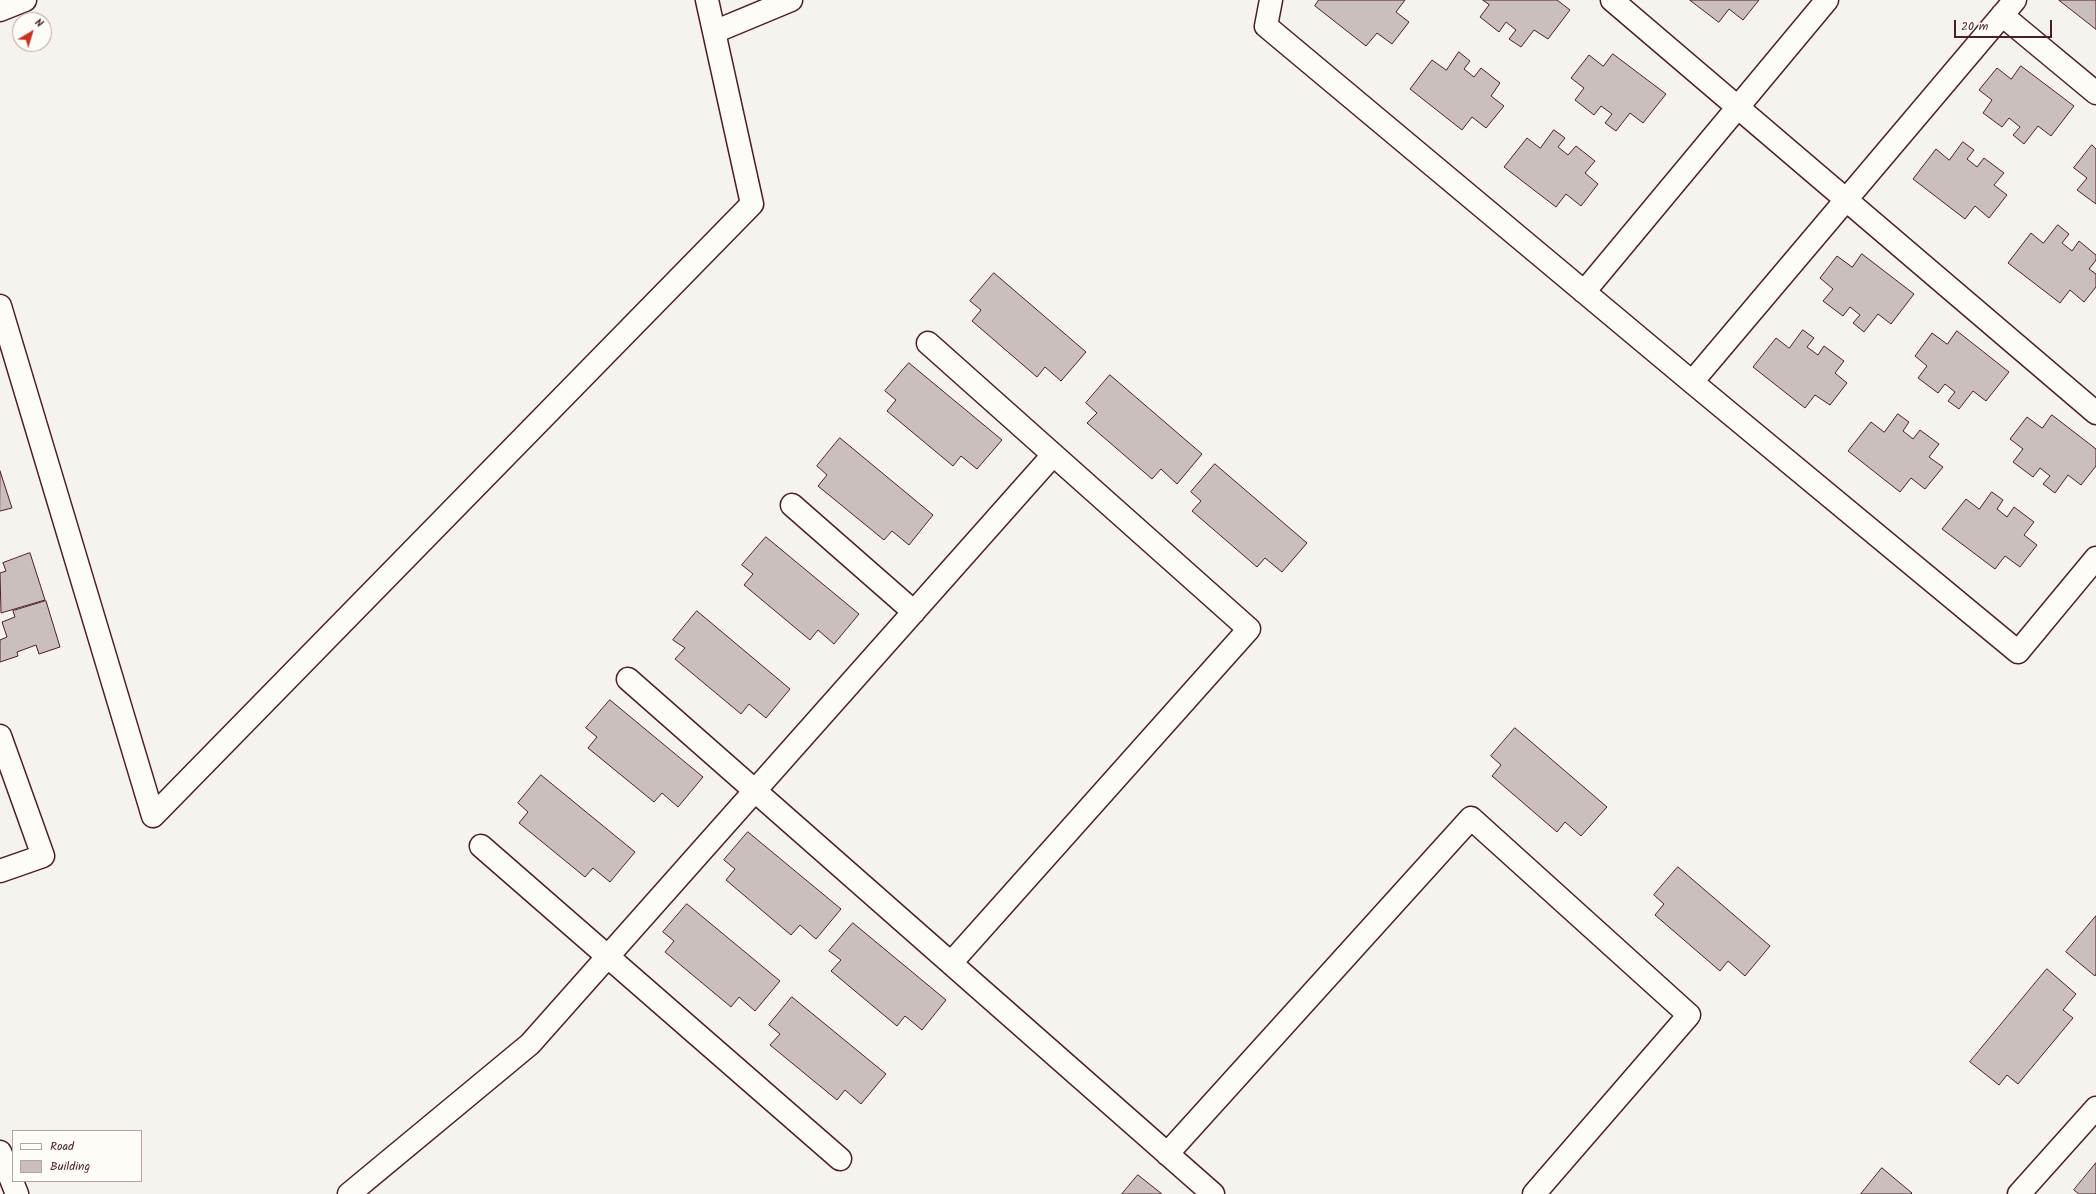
<!DOCTYPE html>
<html>
<head>
<meta charset="utf-8">
<style>
	body { margin:0 }
	#map { position:relative; width:2096px; height:1194px; overflow:hidden; background:#f6f3ef; font-family:Kalam,sans-serif }
	canvas { display:block }
	.legend { position:absolute; left:12px; top:1130px; width:130px; height:52px; box-sizing:border-box; background:#fdfcf7; border:1px solid #b5a4a5; margin:0; padding:5px 7px; list-style:none; font-size:12px; color:#4a1f2b }
	.legend li { display:flex; align-items:center; gap:8px; height:20px }
	.legend b { width:20px; border:1px solid #b5a4a5 }
	.north { position:absolute; left:12px; top:12px; width:40px; height:40px; box-sizing:border-box; background:#fdfcf7; border:1px solid #b5a4a5; border-radius:50%; rotate:38deg; font-size:11px; font-weight:700; line-height:16px; text-align:center; color:#4a1f2b }
	.north::after { content:''; display:block; margin:auto; width:14px; height:18px; background:#c8321e; clip-path:polygon(50% 0,100% 100%,50% 72%,0 100%) }
	.scale { position:absolute; left:1954px; top:20px; width:98px; height:18px; box-sizing:border-box; border:2px solid #4a1f2b; border-top:0; padding-left:5px; font-size:12px; line-height:14px; white-space:nowrap; color:#4a1f2b; -webkit-text-stroke:3px #fdfcf7; paint-order:stroke }
</style>
</head>
<body>
<div id="map">
<canvas width="2096" height="1194"></canvas>
<ul class="legend">
<li><b style="height:5px;background:#fdfcf7"></b>Road</li>
<li><b style="height:11px;background:#cbbfbe"></b>Building</li>
</ul>
<div class="north">N</div>
<div class="scale">20 m</div>
</div>
<script>
const ctx = document.querySelector('canvas').getContext('2d');
ctx.lineJoin = 'round';
function paint(path, color) {
  ctx.fillStyle = color;
  ctx.fill(path, 'evenodd');
}
function trace(path, color, width, dash) {
  ctx.strokeStyle = color;
  ctx.lineWidth = width;
  ctx.lineCap = dash ? 'butt' : 'round';
  ctx.setLineDash(dash || []);
  ctx.stroke(path);
}
const building = new Path2D(`
	M1319 0H1405L1396 12 1409 22 1392 44 1377 33 1366 46 1315 6Z
	M1483 0H1557L1570 10 1548 39 1534 30 1521 47 1509 39 1516 30 1506 22 1499 32 1480 17 1489 5Z
	M1690 0H1759L1743 20 1729 9 1719 22Z
	M2059 0H2096V29Z
	M1459 52 1470 61 1464 69 1474 77 1481 68 1500 83 1491 96 1504 106 1486 128 1472 117 1462 130 1410 89 1432 60 1446 70Z
	M1613 54 1666 94 1643 123 1630 113 1616 131 1605 123 1612 114 1601 106 1594 115 1575 100 1584 88 1571 78 1589 55 1603 66Z
	M2021 66 2074 106 2051 136 2038 126 2024 144 2013 135 2020 127 2009 118 2002 127 1983 113 1992 100 1979 90 1997 68 2011 79Z
	M1554 130 1565 138 1558 147 1568 155 1576 146 1595 161 1585 173 1598 184 1581 206 1566 194 1556 207 1504 167 1527 138 1540 148Z
	M1963 142 1974 150 1967 159 1977 167 1984 158 2004 173 1994 185 2007 195 1989 218 1975 206 1965 219 1913 179 1936 149 1949 160Z
	M2092 145 2096 149V204L2077 190 2087 178 2074 168Z
	M2058 225 2069 234 2062 243 2072 251 2079 241 2096 255V260L2089 269 2096 274V287L2084 302 2070 290 2060 303 2008 263 2031 233 2043 243Z
	M1862 254 1914 294 1891 324 1878 314 1864 332 1853 323 1860 315 1850 307 1843 316 1823 301 1833 289 1820 278 1837 256 1852 267Z
	M994 273 1086 352 1061 381 1045 367 1037 377 972 321 981 310 970 301Z
	M1803 330 1814 338 1807 347 1818 355 1824 346 1844 361 1835 373 1847 383 1830 405 1815 395 1805 408 1753 367 1776 338 1789 348Z
	M1957 331 2009 372 1986 401 1973 391 1959 409 1948 401 1955 392 1945 384 1938 393 1918 378 1927 366 1915 356 1932 333 1947 344Z
	M909 363 1002 440 977 469 961 456 953 466 887 411 896 400 885 391Z
	M1110 375 1202 454 1177 484 1161 469 1152 479 1087 423 1097 413 1086 403Z
	M1898 414 1909 422 1903 431 1913 439 1920 430 1939 444 1929 457 1943 467 1925 489 1911 478 1900 492 1848 451 1871 422 1884 432Z
	M2052 415 2096 449V466L2081 485 2068 475 2055 493 2043 484 2050 476 2040 468 2033 477 2013 462 2023 449 2010 439 2027 417 2042 428Z
	M840 438 933 515 909 545 892 531 884 540 818 486 827 475 817 466Z
	M1215 464 1307 543 1282 572 1265 558 1257 567 1192 511 1201 501 1191 492Z
	M0 471 12 508 0 511Z
	M1992 492 2003 500 1997 509 2007 517 2014 507 2034 522 2024 535 2037 545 2020 567 2005 556 1995 569 1942 529 1966 499 1979 509Z
	M766 537 859 614 834 644 818 630 810 640 744 585 753 574 742 565Z
	M30 553 45 600 1 613 0 573 6 571 3 563Z
	M46 601 60 647 39 654 36 645 17 652 18 656 0 662V640L7 637 2 622 15 617 13 611Z
	M697 611 790 689 766 718 749 704 741 714 675 659 685 648 673 640Z
	M610 700 703 777 678 807 662 793 654 802 588 748 597 737 586 728Z
	M1515 728 1607 807 1581 836 1565 822 1557 832 1492 776 1501 765 1491 756Z
	M541 775 635 852 610 882 593 868 585 877 519 823 528 812 518 803Z
	M748 832 841 909 816 939 800 925 791 935 726 880 735 869 724 860Z
	M1678 867 1770 946 1745 976 1728 961 1720 971 1655 915 1664 904 1654 895Z
	M687 904 780 981 755 1011 739 997 731 1007 665 952 674 941 663 932Z
	M2096 916V974L2095 976 2066 952Z
	M853 923 946 1000 922 1030 905 1016 897 1026 831 971 841 960 829 951Z
	M2047 969 2076 994 2063 1010 2073 1018 2018 1084 2007 1075 1999 1085 1970 1062Z
	M792 997 886 1074 861 1104 845 1090 837 1100 770 1045 780 1034 769 1025Z
	M2096 1163V1194H2079L2074 1190Z
	M1882 1168 1912 1193 1911 1194H1861Z
	M1138 1175 1162 1194H1122Z`);
const street = new Path2D(`
	M1271 0 1266 26 1692 382 2018 652 2096 558
	M1612 0 2096 413
	M0 10 25 0
	M2002 15 2096 93
	M714 32 791 0
	M1584 292 1827 0
	M0 306 153 816 752 204 707 0
	M928 343 1249 629 951 963
	M1692 382 2015 0
	M792 505 914 612
	M628 679 1213 1194
	M0 736 43 856 0 871
	M481 846 840 1159
	M0 1152 17 1194
	M1167 1154 1471 818 1689 1015 1534 1194
	M349 1194 530 1044 1053 455
	M2019 1194 2096 1108`);
paint(building, '#cbbfbe');
trace(building, '#4a1f2b', 1);
trace(street, '#4a1f2b', 25);
trace(street, '#fdfcf7', 22);
</script>
</body>
</html>
